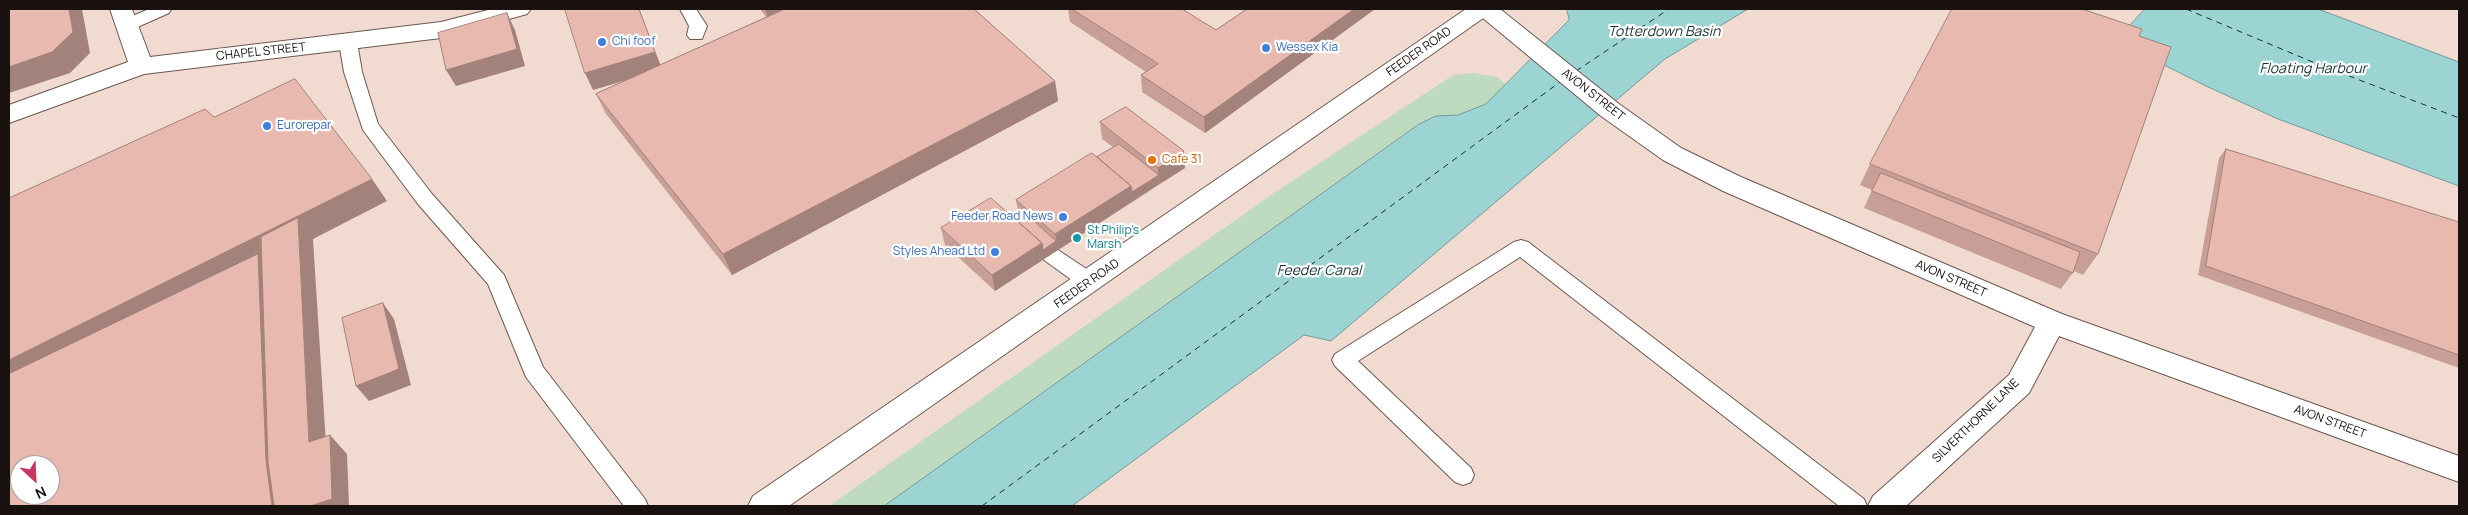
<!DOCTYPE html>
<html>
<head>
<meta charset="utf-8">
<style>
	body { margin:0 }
	#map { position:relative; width:2468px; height:515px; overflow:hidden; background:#f1dbd0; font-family:Manrope,sans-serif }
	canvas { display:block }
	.frame { position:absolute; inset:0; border:10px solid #18110e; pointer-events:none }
	.north { position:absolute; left:10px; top:455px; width:50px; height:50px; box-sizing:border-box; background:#fff; border:1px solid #a3a09f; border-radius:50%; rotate:155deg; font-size:14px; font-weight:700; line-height:20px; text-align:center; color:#18110e }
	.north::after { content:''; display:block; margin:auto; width:18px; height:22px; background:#c6375d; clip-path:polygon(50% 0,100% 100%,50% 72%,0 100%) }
</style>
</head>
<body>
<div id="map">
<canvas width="2468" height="515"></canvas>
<div class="frame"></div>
<div class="north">N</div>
</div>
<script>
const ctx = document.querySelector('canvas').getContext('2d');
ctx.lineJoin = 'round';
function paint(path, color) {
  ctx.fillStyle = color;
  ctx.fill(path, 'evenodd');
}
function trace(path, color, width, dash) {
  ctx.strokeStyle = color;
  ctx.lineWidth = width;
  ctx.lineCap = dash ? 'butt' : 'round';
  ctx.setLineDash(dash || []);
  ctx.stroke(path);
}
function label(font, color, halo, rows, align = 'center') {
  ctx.font = font + ' Manrope,sans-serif';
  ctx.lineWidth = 4.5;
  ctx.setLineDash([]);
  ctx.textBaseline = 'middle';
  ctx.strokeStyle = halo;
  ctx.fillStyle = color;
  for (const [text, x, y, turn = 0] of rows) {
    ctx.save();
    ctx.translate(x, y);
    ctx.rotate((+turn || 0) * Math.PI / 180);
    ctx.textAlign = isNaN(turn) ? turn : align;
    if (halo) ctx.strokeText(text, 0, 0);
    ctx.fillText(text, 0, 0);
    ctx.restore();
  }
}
const green = new Path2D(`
	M1473 73 1497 77 1507 85 1486 104 1458 115 1436 116 1418 124 884 506H829L1274 193 1444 81 1454 75Z`);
const water = new Path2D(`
	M1567 9H1748L1665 59 1331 341 1304 335 1072 506H884L1419 124 1436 116 1458 115 1486 104 1569 20Z
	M2145 9H2318L2459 62V186L2278 119 2206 86 2116 41Z`);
const ferry = new Path2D(`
	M2186 9 2315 63 2459 118
	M1576 71 1669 9
	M982 506 1560 82`);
const lane = new Path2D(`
	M149 9H171L169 13 133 29H121L118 25 121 21Z
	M680 9H696L707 26 702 39H690L687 35 689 26Z
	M348 36 354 38 357 42 362 72 378 124 432 194 504 275 543 367 645 499 648 506H624L526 377 488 284 418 204 363 130 344 72 339 42 342 38Z
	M1521 240 1528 242 1864 499 1867 506H1839L1520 257 1358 361 1471 468 1474 475 1471 482 1463 485 1455 482 1335 366 1332 360 1335 354 1514 242Z
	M1051 247 1058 250 1097 276 1100 282 1097 288 1090 290 1083 288 1044 260 1041 255 1044 250Z`);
const street = new Path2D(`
	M110 9H132L150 57 441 22 492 9H531L527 14 441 38 144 74 9 123V105L128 62Z
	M1475 9H1500L1619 104 1681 148 1741 177 2062 314 2459 456V482L2059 336 2029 393 1906 506H1868L1873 496 2009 375 2035 327 1723 191 1663 160 1601 116 1478 14Z`);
const secondary = new Path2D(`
	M1466 9H1493L1489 14 789 506H748L753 496Z`);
const wall = new Path2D(`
	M760 9H974L1055 81 1058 101 732 275 606 114 596 94 630 79 593 90 660 65 766 17Z
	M1068 9H1182L1216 30 1247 9H1375L1205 133 1142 92 1141 75 1146 72 1070 22Z
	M1100 122 1184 151 1185 168 995 291 945 245 941 228 1015 219 1019 217 1016 200 1097 157 1113 147 1102 139Z
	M2226 149 2459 222V368L2198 275 2219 158Z
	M1870 164 2098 254 2083 275 2074 271 2061 289 1864 208 1872 190 1860 185Z`);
const shadedWall = new Path2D(`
	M69 9H82L90 53 70 73 9 93V67Z
	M639 9 662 69 593 90 585 73Z
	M765 9H798L769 20Z
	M1354 9H1375L1205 133 1204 117Z
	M507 13 515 30 525 66 456 86 446 70Z
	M1055 81 1058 101 732 275 723 254Z
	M1184 151 1185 168 1159 184 1158 168Z
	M1159 175V184L995 291 992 275 1042 243 1056 241 1055 234 1131 186Z
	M372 179 387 201 313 239 327 461 290 506H272L9 394V360Z
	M383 303 394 319 411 385 369 401 356 386Z
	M330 435 347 454 349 506H310Z`);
const building = new Path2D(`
	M9 9H69L73 32 52 52 9 67Z
	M565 9H639L655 52 585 73Z
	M785 9H974L1055 81 723 254 596 94Z
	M1072 9H1182L1216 30 1247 9H1354L1204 117 1141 75 1158 64Z
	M1952 9H2082L2142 29 2139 36 2171 47 2098 254 1870 164Z
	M507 13 517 49 446 70 438 33Z
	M295 79 372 179 9 360V198L205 109 214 117Z
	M1126 107 1184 151 1158 168 1100 122Z
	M1119 144 1159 175 1132 192 1131 186 1097 157Z
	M2226 149 2459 222V355L2206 266Z
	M1092 153 1131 186 1055 234 1016 200Z
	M1881 173 2080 252 2073 273 1872 191Z
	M991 198 1042 243 992 275 941 228Z
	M1025 213 1056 241 1043 250 1042 243 1015 219Z
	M298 218 309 442 330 435 332 499 310 506H274L268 462 261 237Z
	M258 254 266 460 272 506H9V374ZM20 465H50V495H20Z
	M383 303 399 369 356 386 342 318Z`);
const markers = [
	[602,42,5,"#3f7fe0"],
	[1266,48,5,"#3f7fe0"],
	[267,126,5,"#3f7fe0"],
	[1152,160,5,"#e8710a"],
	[1063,217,5,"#3f7fe0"],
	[1077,238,5,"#0f9aa8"],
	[995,252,5,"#3f7fe0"]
];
const shopNames = [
	["Chi foof",612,42],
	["Wessex Kia",1276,48],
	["Eurorepar",277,126],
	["Feeder Road News",1053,217,"right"],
	["Styles Ahead Ltd",985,252,"right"]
];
const streetNames = [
	["CHAPEL STREET",261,52,-6],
	["FEEDER ROAD",1419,52,-35],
	["AVON STREET",1593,95,38],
	["AVON STREET",1951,279,23],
	["FEEDER ROAD",1087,284,-35],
	["SILVERTHORNE LANE",1976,421,-44],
	["AVON STREET",2330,422,20]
];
const foodNames = [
	["Cafe 31",1162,160]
];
const cultureNames = [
	["St Philip's",1087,231],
	["Marsh",1087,245]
];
const waterNames = [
	["Totterdown Basin",1664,32],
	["Floating Harbour",2313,69],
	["Feeder Canal",1319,271]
];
paint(green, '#bedbbf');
paint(water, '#9cd4d4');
trace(water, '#749a99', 1);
trace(ferry, '#153232', 1, [6, 5]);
trace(lane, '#6b5850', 2);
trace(street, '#6b5850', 2);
trace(secondary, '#6b5850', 2);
paint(lane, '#fff');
paint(street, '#fff');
paint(secondary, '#fff');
paint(wall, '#c89f96');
paint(shadedWall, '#a2827a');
paint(building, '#e8b9ae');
trace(building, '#a2827a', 1);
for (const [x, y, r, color] of markers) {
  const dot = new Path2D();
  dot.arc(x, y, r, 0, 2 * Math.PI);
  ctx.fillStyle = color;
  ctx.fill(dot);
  trace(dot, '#fff', 2);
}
label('12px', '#366cbe', '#fff', shopNames, 'left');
label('12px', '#18110e', '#fff', streetNames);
label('12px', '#c56008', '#fff', foodNames, 'left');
label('12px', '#0d838f', '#fff', cultureNames, 'left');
label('italic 14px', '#153232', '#fff', waterNames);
</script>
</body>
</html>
